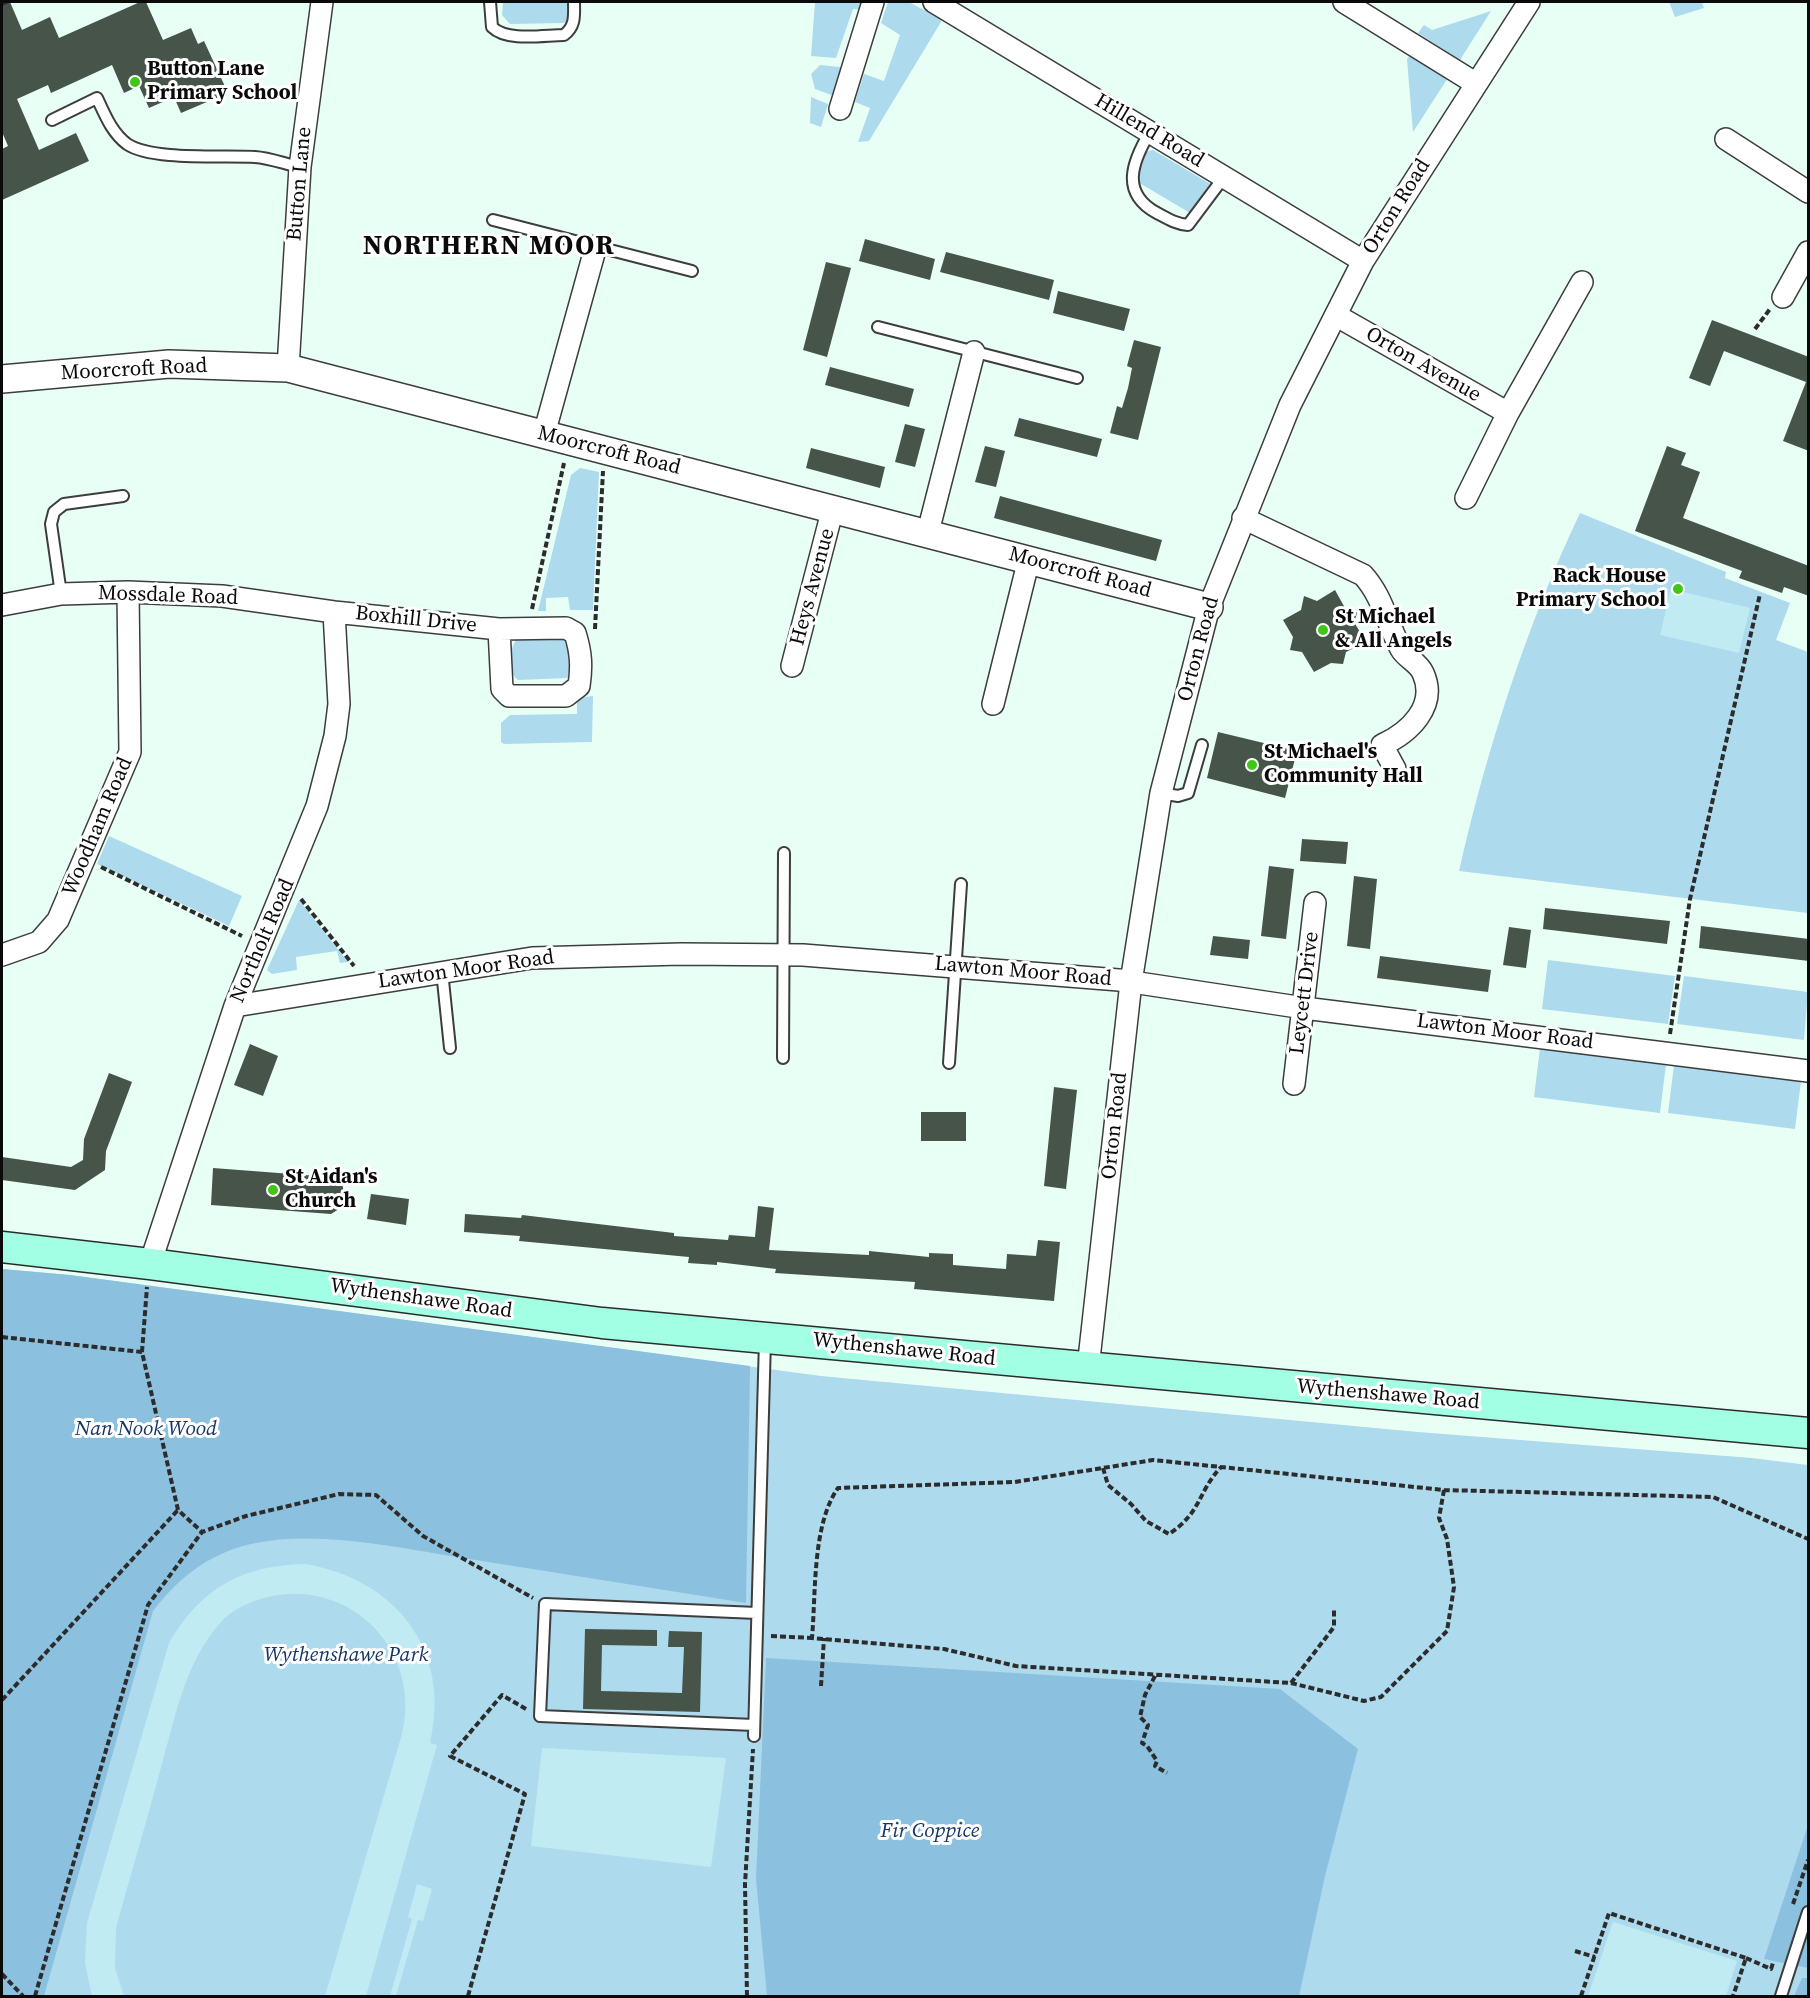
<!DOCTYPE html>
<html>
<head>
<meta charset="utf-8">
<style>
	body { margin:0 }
	#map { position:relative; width:1810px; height:1998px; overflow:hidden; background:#e8fff6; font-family:"Source Serif 4",serif }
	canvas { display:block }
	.frame { position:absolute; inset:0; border:3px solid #0a0a0a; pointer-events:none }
</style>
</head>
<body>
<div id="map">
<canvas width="1810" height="1998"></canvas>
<div class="frame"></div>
</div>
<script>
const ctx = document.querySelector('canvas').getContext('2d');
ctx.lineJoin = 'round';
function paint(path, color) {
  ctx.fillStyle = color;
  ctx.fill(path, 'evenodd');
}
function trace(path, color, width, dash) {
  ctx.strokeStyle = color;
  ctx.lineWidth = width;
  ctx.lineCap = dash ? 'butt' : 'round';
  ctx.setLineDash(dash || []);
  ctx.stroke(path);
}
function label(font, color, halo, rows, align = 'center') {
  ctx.font = font + ' "Source Serif 4",serif';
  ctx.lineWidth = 6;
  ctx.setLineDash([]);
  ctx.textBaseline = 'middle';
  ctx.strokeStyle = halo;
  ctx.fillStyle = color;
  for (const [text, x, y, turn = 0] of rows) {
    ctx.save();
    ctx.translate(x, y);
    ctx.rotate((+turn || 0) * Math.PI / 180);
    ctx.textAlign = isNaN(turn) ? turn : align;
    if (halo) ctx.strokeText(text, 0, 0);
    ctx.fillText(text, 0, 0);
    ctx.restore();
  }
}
const green = new Path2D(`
	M503 2H571L570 18 564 23 510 24 502 15Z
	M815 2H870L868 10 853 9 836 58 811 56Z
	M888 2H909L940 19 941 22 869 141 858 142 870 108 855 102 864 74 884 81 900 35 881 23Z
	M1669 2H1702L1704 8 1675 17Z
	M1491 11 1460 60 1418 33 1424 25 1432 30Z
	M1415 49 1451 73 1413 132 1407 59Z
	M820 65 850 68 840 98 815 89 811 74Z
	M811 97 828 104 821 127 810 123Z
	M1153 150 1212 185 1190 213 1136 181 1134 171 1145 152Z
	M580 468 599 472 593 610H570L568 597 546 598V611H538L571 475Z
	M1580 513 1726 572 1725 578 1790 603 1776 640 1808 652V913L1459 871C1487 748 1526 627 1580 513Z
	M519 635 568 636 575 666 568 678 518 680C504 668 510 648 519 635Z
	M593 696 592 742 504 744 501 742V723L510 715 577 714V698Z
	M109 836 242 896 229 926 97 864Z
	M299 900 348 962 340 963 337 951 296 957 297 970 272 974 267 970Z
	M1548 960 1675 976 1668 1024 1542 1009Z
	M1684 976 1808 992 1804 1040 1677 1024Z
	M1540 1048 1666 1064 1660 1113 1534 1097Z
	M1674 1065 1801 1081 1795 1129 1668 1113Z
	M2 1269 70 1275 821 1376 1418 1432 1752 1458 1808 1465V1996H2Z`);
const forest = new Path2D(`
	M2 1269 70 1275 750 1366 746 1603C652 1588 558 1573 463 1558 401 1548 318 1530 256 1543 211 1552 180 1576 153 1611L44 1996H2Z
	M766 1658 1280 1689 1358 1749 1325 1876 1299 1996H767L756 1879Z
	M1808 1825V1968L1764 1959Z
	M1802 1978H1808V1996H1794Z`);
const pitch = new Path2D(`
	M1671 589 1750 608 1739 653 1660 635Z
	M306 1564C396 1580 452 1650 430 1743L437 1745 366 1996H325L402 1734C423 1650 348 1575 264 1598 249 1602 231 1610 221 1622 184 1663 175 1719 160 1771 146 1824 130 1876 116 1928L115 1968 124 1996H92L85 1963 87 1923 169 1643C201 1588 242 1565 306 1564Z
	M542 1748 726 1758 711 1867 531 1846Z
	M417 1884 432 1889 423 1921 418 1920 396 1996H390L412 1919 408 1917Z
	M1613 1922 1737 1961 1726 1996H1588Z`);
const building = new Path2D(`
	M2 2H10L22 30 50 17 59 38 140 2H146L163 40 191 28 198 44 204 41 228 93 181 113 174 97 149 108 139 86 124 93 112 65 51 93 48 85 17 99 39 150 76 133 89 161 2 200V149L8 146 2 132Z
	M865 239 935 259 930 280 859 261Z
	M946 252 1054 280 1049 300 940 272Z
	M826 262 851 268 827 357 803 350Z
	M1058 291 1130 309 1124 331 1053 313Z
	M1712 320 1809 357V451L1783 441 1806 382 1724 351 1710 386 1689 378Z
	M1134 340 1161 347 1138 440 1110 433 1117 406 1122 408 1128 388 1132 368 1127 366Z
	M830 367 914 389 909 407 825 385Z
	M1019 418 1102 439 1097 457 1014 436Z
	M905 424 925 429 915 467 895 462Z
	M985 446 1005 451 996 487 975 482Z
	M1667 446 1686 453 1681 465 1700 472 1683 518 1809 566V596L1784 587 1782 593 1739 578 1742 571 1635 531Z
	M811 448 885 467 880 488 806 468Z
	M1000 496 1162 540 1156 561 994 518Z
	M1335 590 1345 608 1358 611 1354 622 1366 642 1346 652 1343 664 1331 663 1314 672 1302 652 1290 650 1293 637 1283 620 1301 610 1304 596 1317 601Z
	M1218 732 1297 751 1285 798 1207 778Z
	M1302 839 1348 842 1346 864 1300 861Z
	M1269 866 1294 869 1286 939 1261 936Z
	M1354 876 1377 879 1370 949 1347 946Z
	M1545 908 1670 921 1667 944 1543 929Z
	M1701 926 1809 939V961L1699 948Z
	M1509 927 1531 930 1526 968 1503 965Z
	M1213 936 1250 940 1248 959 1210 955Z
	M1380 956 1491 970 1488 992 1377 978Z
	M250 1044 278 1056 263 1096 234 1085Z
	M109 1073 132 1082 106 1151 105 1170 75 1190 2 1180V1157L71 1167 83 1160 84 1139Z
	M1054 1087 1077 1090 1066 1189 1044 1186Z
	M921 1112H966V1141H921Z
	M213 1168 331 1177 342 1182 345 1200 339 1209 331 1214 211 1205Z
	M371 1194 409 1199 406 1225 367 1219Z
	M758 1206 774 1208 769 1250 869 1255V1251L929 1257V1253L953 1254V1265L1006 1269 1007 1254 1036 1256 1038 1240 1060 1242 1054 1301 914 1289 915 1282 775 1273 776 1269 717 1262V1265L688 1263 689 1257 519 1241 520 1236 464 1232 465 1214 521 1218 522 1215 674 1233V1236L728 1240 729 1235 755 1237Z
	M585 1629 657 1630V1646L602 1645 601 1691 682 1693 684 1647H668L669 1631 702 1632 700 1712 583 1709Z`);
const path = new Path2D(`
	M2 4 7 2
	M1755 329 1770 309
	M532 609 564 463
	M595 629 603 471
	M101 867 242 936
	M301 899 354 966
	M1670 1034 1690 899 1760 594
	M2 1337 142 1352 178 1510 202 1532 246 1516 339 1494 376 1495 423 1536 533 1598
	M142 1352 147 1287
	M1103 1468 1108 1485 1131 1504 1146 1521 1169 1534C1202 1512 1197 1493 1221 1467
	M1444 1490 1439 1518 1447 1539 1454 1587 1447 1631 1381 1697 1364 1701 1291 1683 1016 1666 944 1649 812 1638C816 1593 812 1525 838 1488L1015 1482 1153 1460 1444 1490 1713 1497 1808 1539
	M771 1636 812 1638
	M1155 1676 1145 1695 1140 1717 1148 1725 1142 1743 1147 1746 1157 1761 1155 1766 1167 1773
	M1291 1683 1334 1627V1609
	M821 1686 824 1638
	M2 1700 178 1510
	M1793 1904 1808 1860
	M1575 1951 1595 1957
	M1746 1958 1771 1969 1773 1963
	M2 1974 23 1996
	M35 1996 148 1605 202 1532
	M468 1996 525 1794 450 1756 502 1695 526 1709
	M747 1996 745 1884 753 1749
	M1581 1996 1609 1913 1746 1958 1733 1996`);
const service = new Path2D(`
	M490 2 492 27C507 42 544 35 564 35 576 26 574 15 574 2
	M52 120 97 98C105 115 112 133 127 144 152 161 224 155 255 157 270 158 285 164 300 167
	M1150 132C1132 162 1120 193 1157 213 1168 219 1176 224 1188 225L1224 177
	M493 220 692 271
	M878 327 1077 378
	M61 594 51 524 54 512 64 504 123 496
	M1161 793 1178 796 1188 793 1202 745
	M442 971 450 1048
	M783 1058 784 853
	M949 1063 961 884
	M754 1725 540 1716 545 1604 757 1613
	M754 1736 765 1340
	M1781 1996 1808 1912`);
const minor = new Path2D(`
	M934 2 1363 261
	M1344 2 1475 83
	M840 109 873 2
	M1726 139 1808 192
	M1783 297 1808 252
	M1337 316 1508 413
	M288 368 300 167 322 2
	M544 434 596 246
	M1466 498 1508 413 1582 282
	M1243 518 1363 575C1383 597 1387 624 1401 649 1406 658 1419 663 1423 673 1438 706 1409 733 1382 745L1395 769
	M928 532 974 352
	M2 605 61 594 128 592 222 596 334 612 499 629 566 628 575 633C581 652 582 666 579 686L566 696H509L502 689 499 629
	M792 666 833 508
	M993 704 1029 559
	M2 955 39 942 58 920 130 752 128 592
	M235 1006 532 958 681 954 803 955 1119 980 1304 1008 1808 1071
	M1294 1084 1315 903
	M150 1264 235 1006 317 806 335 736 339 704 334 612
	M1088 1368 1131 982 1161 793 1209 607 1290 405 1363 261 1529 2`);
const tertiary = new Path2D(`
	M2 379 169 364 288 368 1209 607`);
const secondary = new Path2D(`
	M2 1247 150 1264 602 1323 1808 1433`);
const markers = [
	[135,82,6,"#3fc616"],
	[1678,589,6,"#3fc616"],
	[1323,630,6,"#3fc616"],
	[1252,765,6,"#3fc616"],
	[273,1190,6,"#3fc616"]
];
const poiNames = [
	["Button Lane",147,70],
	["Primary School",147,94],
	["Rack House",1666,577,"right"],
	["Primary School",1666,601,"right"],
	["St Michael",1335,618],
	["& All Angels",1335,642],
	["St Michael's",1264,753],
	["Community Hall",1264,777],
	["St Aidan's",285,1178],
	["Church",285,1202]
];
const streetNames = [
	["Hillend Road",1149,131,31],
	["Button Lane",300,184,-85],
	["Orton Road",1397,207,-58],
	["Orton Avenue",1423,365,30],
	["Moorcroft Road",134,370,-3],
	["Moorcroft Road",609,451,14],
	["Moorcroft Road",1080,573,15],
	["Heys Avenue",813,587,-75],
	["Mossdale Road",168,596,2],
	["Boxhill Drive",416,620,6],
	["Orton Road",1199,649,-75],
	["Woodham Road",98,827,-67],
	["Northolt Road",263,941,-67],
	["Lawton Moor Road",466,970,-8],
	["Lawton Moor Road",1023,972,5],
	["Leycett Drive",1305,993,-83],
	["Lawton Moor Road",1505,1032,7],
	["Orton Road",1115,1126,-84],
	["Wythenshawe Road",421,1299,8],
	["Wythenshawe Road",904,1350,6],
	["Wythenshawe Road",1388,1395,5]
];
const parkNames = [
	["Nan Nook Wood",146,1430],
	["Wythenshawe Park",346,1656],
	["Fir Coppice",930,1832]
];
const districtNames = [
	["NORTHERN MOOR",489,247]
];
paint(green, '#aedaed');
paint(forest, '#8cc0df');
paint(pitch, '#c1ebf3');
paint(building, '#465449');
trace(service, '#3d3d3d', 14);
trace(minor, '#3d3d3d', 24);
trace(tertiary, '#3d3d3d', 30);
trace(secondary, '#2c2c2c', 33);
trace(path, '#2c2c2c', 4, [6, 3]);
trace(service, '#fff', 10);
trace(minor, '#fff', 21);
trace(tertiary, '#fff', 27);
trace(secondary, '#a3ffe4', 30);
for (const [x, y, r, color] of markers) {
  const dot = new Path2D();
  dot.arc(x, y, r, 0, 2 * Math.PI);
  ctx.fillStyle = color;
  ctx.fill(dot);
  trace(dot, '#fff', 2);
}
label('bold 21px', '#0a0a0a', '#fff', poiNames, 'left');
label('21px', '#0a0a0a', '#fff', streetNames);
label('italic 21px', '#163567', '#fff', parkNames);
ctx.letterSpacing = '1.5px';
label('bold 27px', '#0a0a0a', '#fff', districtNames);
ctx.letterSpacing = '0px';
</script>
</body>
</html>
